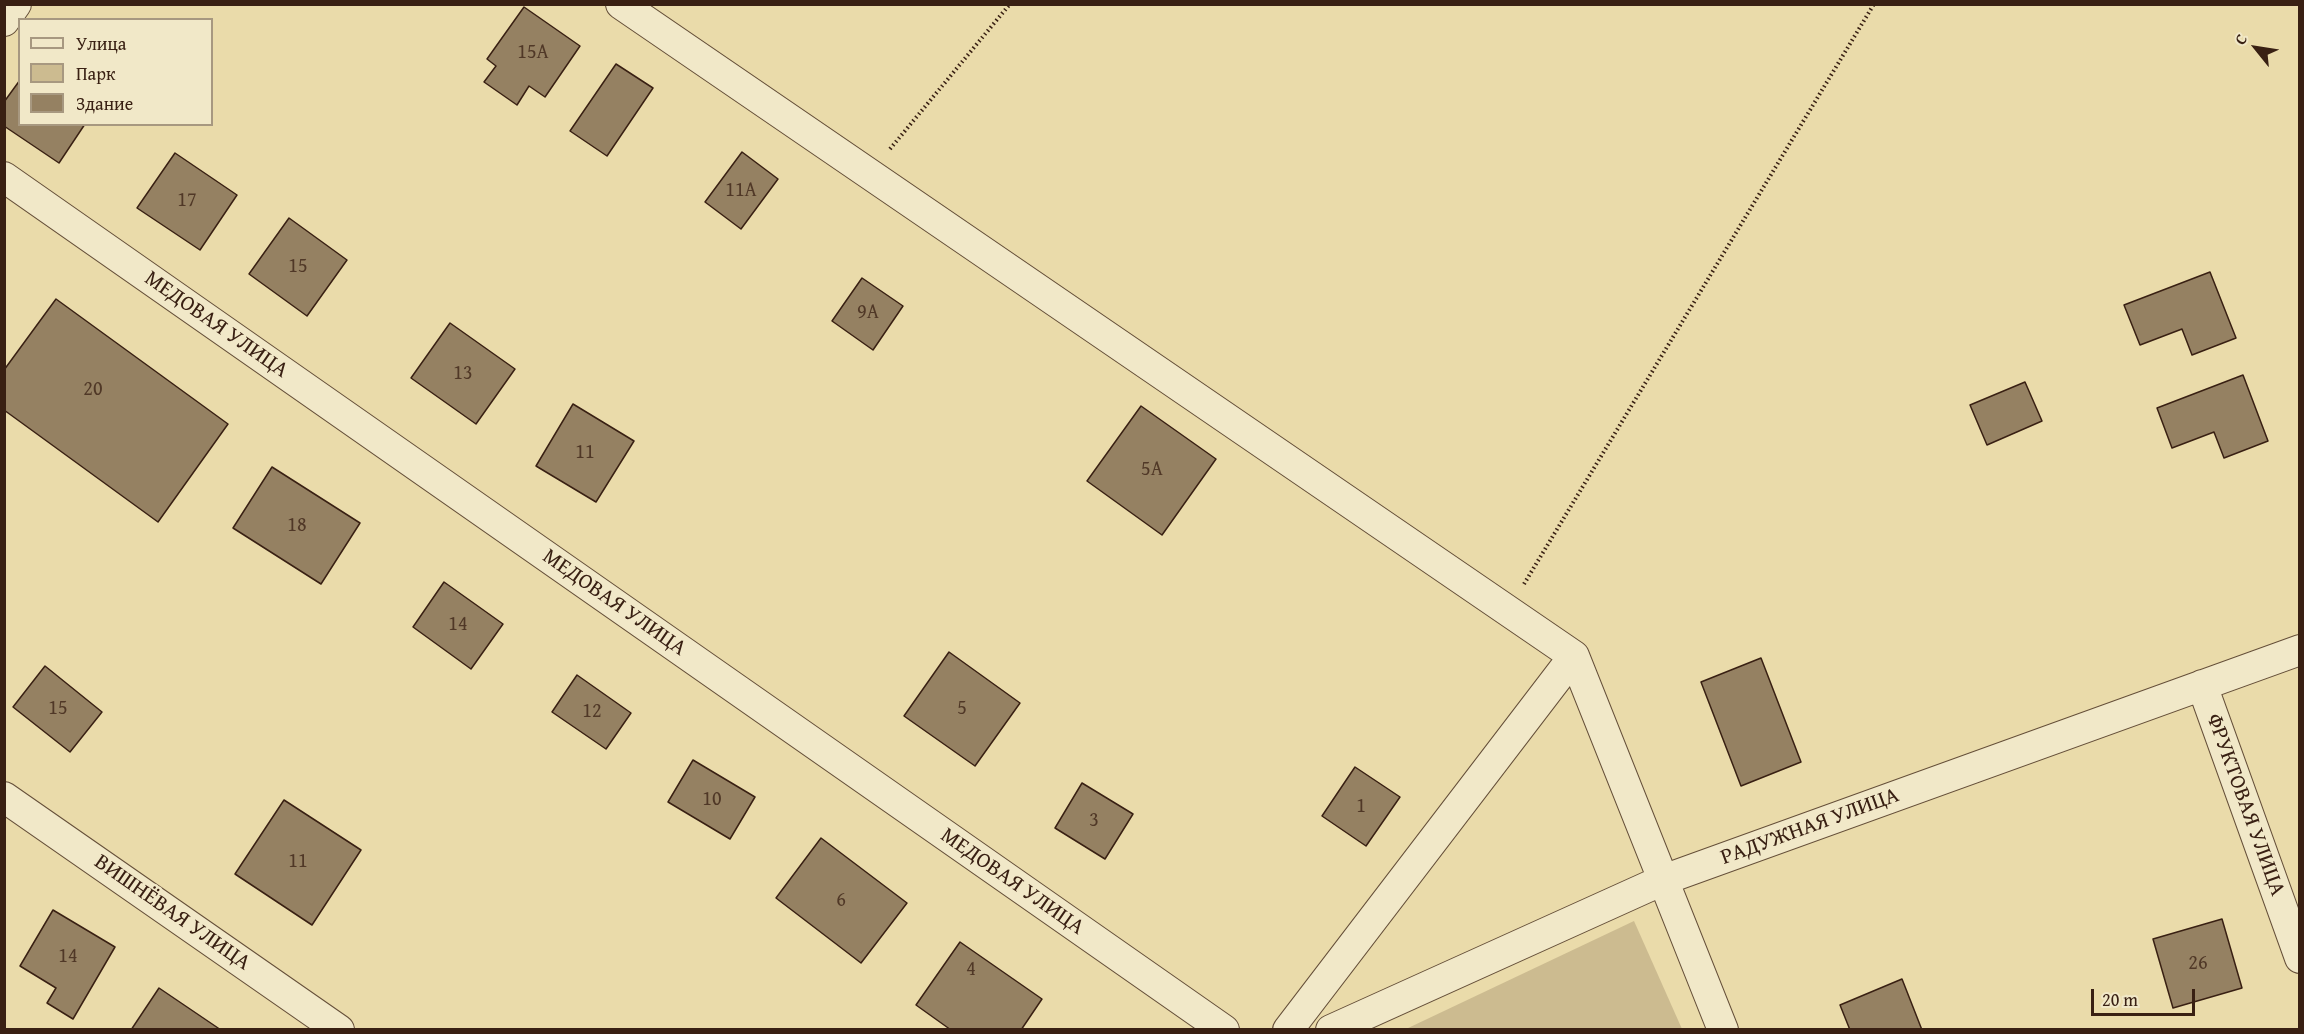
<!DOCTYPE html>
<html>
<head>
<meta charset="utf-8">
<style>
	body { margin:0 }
	#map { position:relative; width:2304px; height:1034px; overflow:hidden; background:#eadbaa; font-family:"Gentium Book Plus",serif }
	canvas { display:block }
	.frame { position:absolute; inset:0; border:6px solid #392013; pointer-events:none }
	.legend { position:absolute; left:18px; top:18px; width:195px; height:108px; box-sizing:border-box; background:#f1e8c8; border:2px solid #a79880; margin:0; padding:8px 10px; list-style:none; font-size:18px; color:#392013 }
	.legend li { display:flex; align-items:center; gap:12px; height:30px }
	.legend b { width:30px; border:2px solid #a79880 }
	.north { position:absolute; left:2226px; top:18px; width:60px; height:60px; -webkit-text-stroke:4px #f1e8c8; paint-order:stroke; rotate:300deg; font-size:16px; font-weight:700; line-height:24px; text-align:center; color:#392013 }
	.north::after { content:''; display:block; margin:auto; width:21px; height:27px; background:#392013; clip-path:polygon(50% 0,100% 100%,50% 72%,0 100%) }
	.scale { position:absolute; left:2091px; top:989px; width:104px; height:27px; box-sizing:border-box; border:3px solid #392013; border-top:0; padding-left:8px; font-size:18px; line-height:21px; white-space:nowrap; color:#392013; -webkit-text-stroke:4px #f1e8c8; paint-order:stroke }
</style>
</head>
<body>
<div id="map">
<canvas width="2304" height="1034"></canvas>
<div class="frame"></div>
<ul class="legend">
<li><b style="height:8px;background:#f1e8c8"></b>Улица</li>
<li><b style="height:16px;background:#ccbb90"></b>Парк</li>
<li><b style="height:16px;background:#958162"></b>Здание</li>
</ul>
<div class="north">С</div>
<div class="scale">20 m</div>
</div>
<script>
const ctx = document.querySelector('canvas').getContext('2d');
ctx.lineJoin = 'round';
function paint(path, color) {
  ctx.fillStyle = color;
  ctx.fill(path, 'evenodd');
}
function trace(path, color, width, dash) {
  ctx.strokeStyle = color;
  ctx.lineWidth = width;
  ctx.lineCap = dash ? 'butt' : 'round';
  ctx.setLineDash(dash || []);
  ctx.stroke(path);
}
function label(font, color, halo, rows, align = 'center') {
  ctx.font = font + ' "Gentium Book Plus",serif';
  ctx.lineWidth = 5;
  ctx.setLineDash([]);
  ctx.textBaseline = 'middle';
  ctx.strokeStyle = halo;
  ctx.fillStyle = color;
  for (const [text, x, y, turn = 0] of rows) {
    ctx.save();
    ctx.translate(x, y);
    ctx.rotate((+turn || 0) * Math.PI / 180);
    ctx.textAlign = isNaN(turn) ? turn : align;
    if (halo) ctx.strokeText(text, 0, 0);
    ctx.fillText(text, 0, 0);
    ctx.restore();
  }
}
const green = new Path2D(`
	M1634 921 1682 1029H1406Z`);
const building = new Path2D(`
	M524 7 580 46 545 97 529 86 517 105 484 82 496 66 487 59Z
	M616 64 653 88 607 156 570 131Z
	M20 80V124H85L59 163 4 126V102Z
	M742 152 778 179 741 229 705 202Z
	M175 153 237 195 200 250 137 208Z
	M289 218 347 260 307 316 249 274Z
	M2210 272 2236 338 2192 355 2182 329 2140 345 2124 305Z
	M862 278 903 306 873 350 832 321Z
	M56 299 228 424 158 522 4 410V370Z
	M450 323 515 369 476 424 411 378Z
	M2243 375 2268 441 2224 458 2214 432 2172 448 2157 408Z
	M2025 382 2042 421 1987 445 1970 405Z
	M573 404 634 441 596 502 536 466Z
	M1141 406 1216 459 1162 535 1087 481Z
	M272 467 360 523 321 584 233 528Z
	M444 582 503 624 471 669 413 627Z
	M949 652 1020 703 975 766 904 716Z
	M1761 658 1801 762 1741 786 1701 682Z
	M45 666 102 712 70 752 13 707Z
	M577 675 631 713 606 749 552 712Z
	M693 760 755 797 730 839 668 802Z
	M1355 767 1400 797 1366 846 1322 816Z
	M1082 783 1133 814 1105 859 1055 828Z
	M284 800 361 850 312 925 235 874Z
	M821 838 907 903 861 963 776 898Z
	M53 910 115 947 73 1019 47 1003 56 988 20 966Z
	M2222 919 2242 988 2173 1008 2153 939Z
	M960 942 1042 999 1021 1030H951L916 1005Z
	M1902 979 1922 1030H1850L1840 1005Z
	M159 988 221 1030H131Z`);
const path = new Path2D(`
	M890 149 1010 4
	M1524 584 1874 4`);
const street = new Path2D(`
	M621 4 1574 656 1723 1030
	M4 21 16 4
	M4 177 1224 1030
	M2202 685 2300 958
	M4 797 339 1030
	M1288 1030 1574 656
	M1331 1030 1663 880 2300 650`);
const numberNames = [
	["15А",533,53],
	["11А",741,191],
	["17",187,201],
	["15",298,267],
	["9А",868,313],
	["13",463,374],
	["20",93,390],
	["11",585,453],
	["5А",1152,470],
	["18",297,526],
	["14",458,625],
	["15",58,709],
	["5",962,709],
	["12",592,712],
	["10",712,800],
	["1",1361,807],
	["3",1094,821],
	["11",298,862],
	["6",841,901],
	["14",68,957],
	["26",2198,964],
	["4",971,970]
];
const streetNames = [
	["МЕДОВАЯ УЛИЦА",216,325,35],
	["МЕДОВАЯ УЛИЦА",614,603,35],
	["ФРУКТОВАЯ УЛИЦА",2245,805,70],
	["РАДУЖНАЯ УЛИЦА",1810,827,-20],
	["МЕДОВАЯ УЛИЦА",1012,882,35],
	["ВИШНЁВАЯ УЛИЦА",172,913,35]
];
paint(green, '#ccbb90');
paint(building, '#958162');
trace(building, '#392013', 1.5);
trace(street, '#654f39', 32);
trace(path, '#392013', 4, [1.5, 3]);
trace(street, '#f1e8c8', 30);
label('20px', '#503827', null, numberNames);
label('22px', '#392013', '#f1e8c8', streetNames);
</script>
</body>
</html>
